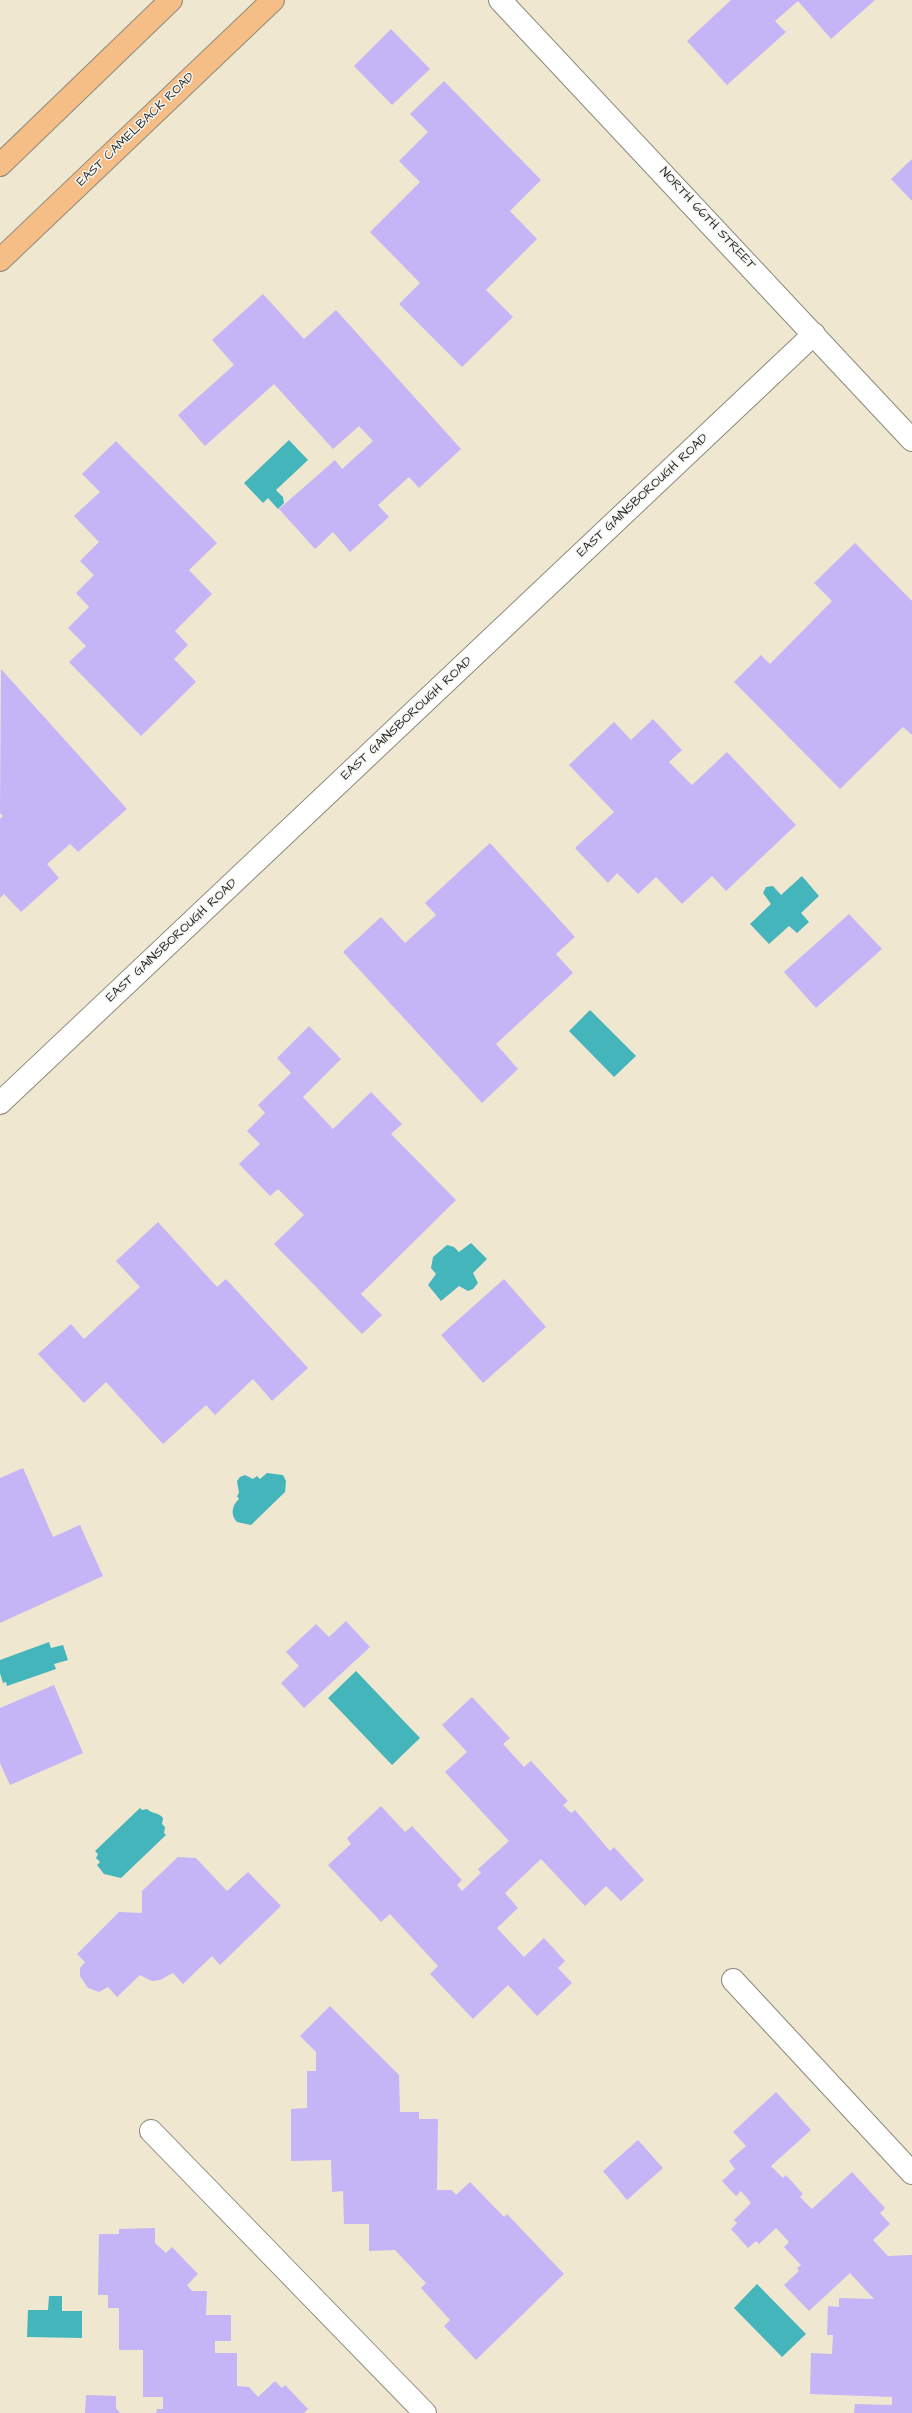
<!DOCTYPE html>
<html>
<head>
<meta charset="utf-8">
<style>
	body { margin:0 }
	canvas { display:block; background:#efe7cf }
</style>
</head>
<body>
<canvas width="912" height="2413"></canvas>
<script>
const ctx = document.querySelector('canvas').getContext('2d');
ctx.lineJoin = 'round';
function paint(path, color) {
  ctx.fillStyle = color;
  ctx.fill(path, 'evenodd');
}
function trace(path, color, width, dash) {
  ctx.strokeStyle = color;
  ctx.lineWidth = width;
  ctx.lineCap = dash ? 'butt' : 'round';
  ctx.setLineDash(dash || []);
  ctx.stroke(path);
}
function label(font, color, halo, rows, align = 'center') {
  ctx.font = font + ' "Architects Daughter",sans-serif';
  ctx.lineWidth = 3;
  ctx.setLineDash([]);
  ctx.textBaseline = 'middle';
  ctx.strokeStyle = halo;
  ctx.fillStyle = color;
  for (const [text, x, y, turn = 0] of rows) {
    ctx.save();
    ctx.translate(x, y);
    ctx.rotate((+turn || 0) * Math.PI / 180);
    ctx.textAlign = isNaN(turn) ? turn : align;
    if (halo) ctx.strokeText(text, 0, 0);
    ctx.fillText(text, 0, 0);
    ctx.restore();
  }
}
const water = new Path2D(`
	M289 440 308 460 276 490 283 497 284 503 278 509 268 498 263 503 244 483Z
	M802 876 819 896 801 913 809 922 797 933 789 926 769 944 750 924 771 904 763 893 766 887 773 886 781 895Z
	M590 1010 636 1056 614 1077 569 1031Z
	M471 1243 487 1259 473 1273 478 1283 473 1289 468 1291 459 1286 441 1301 428 1285 436 1274 431 1268 433 1257 447 1245 454 1247 459 1252Z
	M267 1473 283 1475 286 1481 285 1492 251 1525 237 1522C230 1515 232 1505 239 1499L237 1496 239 1493 237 1481 240 1477 245 1475 253 1479 257 1476 260 1479Z
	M49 1642 51 1648 63 1645 68 1660 54 1664 56 1669 7 1686 6 1682 3 1683 0 1673V1660Z
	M356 1671 420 1738 392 1765 328 1698Z
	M140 1808 142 1810 147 1809C152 1814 158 1812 163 1818L162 1824 165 1827 164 1833 166 1835 121 1878 104 1874 97 1865 100 1862 96 1858 98 1854 95 1851Z
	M757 2284 806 2334 782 2357 734 2308Z
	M49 2296H62V2311H82V2338L27 2337 28 2310H48Z`);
const building = new Path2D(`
	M731 0H875L831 39 798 1 775 21 786 32 727 85 687 41Z
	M391 29 430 69 392 105 354 66Z
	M444 81 541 180 510 211 537 239 486 290 513 317 462 367 399 304 420 283 370 232 420 182 399 161 428 132 410 114Z
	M912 159V201L891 179Z
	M263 294 304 339 336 310 461 449 419 488 409 477 378 505 389 517 350 552 333 532 315 549 279 509 335 460 342 469 373 441 359 426 333 449 274 384 205 446 178 415 234 365 212 340Z
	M116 441 217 543 189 570 212 594 175 631 188 645 174 659 196 682 141 736 69 662 86 646 68 628 89 607 76 593 94 575 80 561 99 542 74 516 100 492 82 474Z
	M855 543 912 601V735L903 727 840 789 734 682 761 655 770 664 832 601 814 583Z
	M1 669 127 809 78 852 70 844 47 864 59 878 21 912 4 894 0 898V819L3 816 0 813Z
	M653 719 682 750 669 762 692 785 727 752 796 825 726 891 712 876 682 904 656 877 638 894 617 873 608 883 575 848 614 812 569 765 614 722 631 740Z
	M490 843 575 937 556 954 573 973 496 1044 518 1069 482 1103 343 952 381 917 405 943 436 915 425 903Z
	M849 914 882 949 816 1008 784 972Z
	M309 1026 341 1059 303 1097 333 1129 371 1092 402 1124 391 1134 456 1200 361 1294 382 1315 362 1334 274 1244 304 1215 278 1189 270 1196 239 1164 260 1144 247 1131 265 1113 258 1105 291 1073 277 1058Z
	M158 1222 217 1287 226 1279 308 1368 272 1401 253 1379 215 1415 206 1405 163 1444 106 1382 84 1403 38 1354 71 1324 84 1339 140 1287 116 1261Z
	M504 1279 546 1327 483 1383 441 1335Z
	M23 1468 53 1537 80 1525 103 1576 0 1623V1478Z
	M346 1621 370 1647 304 1708 281 1683 299 1666 286 1652 316 1624 329 1637Z
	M54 1685 83 1753 10 1785 0 1763V1708Z
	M472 1697 510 1738 503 1744 524 1767 531 1761 568 1801 563 1805 571 1813 575 1810 610 1851 614 1847 644 1880 621 1901 606 1886 585 1906 541 1859 505 1893 518 1908 497 1928 524 1957 544 1938 565 1961 558 1968 572 1983 537 2016 508 1985 473 2019 430 1974 438 1966 390 1914 381 1922 328 1865 351 1844 347 1838 381 1806 405 1832 412 1826 462 1880 457 1885 462 1891 481 1873 478 1869 509 1841 445 1772 467 1752 442 1725Z
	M178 1857 196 1858 227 1891 248 1872 281 1906 220 1965 212 1956 183 1984 173 1973 160 1980 152 1981 140 1975 117 1997 108 1987 99 1992 88 1988 80 1976V1968L85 1962 77 1954 119 1912 142 1913V1891Z
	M330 2006 399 2075 400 2112H419V2119H438L437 2190H452L456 2195 470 2182 504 2217 507 2214 564 2274 476 2360 444 2326 450 2320 421 2288 426 2283 395 2250 369 2251V2224H344L343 2191 332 2192 331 2160 291 2161V2109L307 2108V2071H316V2052L300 2036Z
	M776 2092 811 2130 771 2166 783 2178 786 2175 803 2194 800 2197 812 2209 852 2172 885 2208 880 2213 890 2224 873 2240 888 2256 912 2255V2413H854L855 2404 892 2405V2397L810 2394 811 2353 832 2354 833 2335H827L828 2306 839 2307V2298L874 2299 850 2273 809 2311 784 2285 799 2271 797 2268 801 2265 784 2247 789 2242 776 2228 759 2244 756 2241 748 2248 731 2229 737 2223 734 2220 751 2203 741 2191 736 2196 722 2181 735 2169 729 2161 746 2146 733 2132Z
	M638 2140 663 2168 627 2200 603 2171Z
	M155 2228V2243L166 2253 172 2247 198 2274 187 2285 192 2291H207L206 2315H231V2341H215V2353H237V2386L249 2387 258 2397 275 2381 282 2388 285 2385 308 2409 304 2413H156L157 2409H163V2397H143V2350H119V2308H108V2295H98L99 2234H119V2229Z
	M86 2395 116 2396V2408L120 2413H85Z`);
const service = new Path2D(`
	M733 1980 912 2173
	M151 2131 425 2413`);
const minor = new Path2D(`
	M500 0 912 440
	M0 1103 814 334`);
const primary = new Path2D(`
	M0 165 171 0
	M0 260 273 0`);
const streetNames = [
	["EAST CAMELBACK ROAD",136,130,-44],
	["NORTH 66TH STREET",707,219,47],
	["EAST GAINSBOROUGH ROAD",643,496,-43],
	["EAST GAINSBOROUGH ROAD",407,719,-43],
	["EAST GAINSBOROUGH ROAD",172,941,-43]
];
paint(water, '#45b5bc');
paint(building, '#c5b5f6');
trace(service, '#8d897d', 24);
trace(minor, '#8d897d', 24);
trace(primary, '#8d897d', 24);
trace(service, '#fff', 22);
trace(minor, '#fff', 22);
trace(primary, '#f6be87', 22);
label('13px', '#2b2b2b', '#f6f6f2', streetNames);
</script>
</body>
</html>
